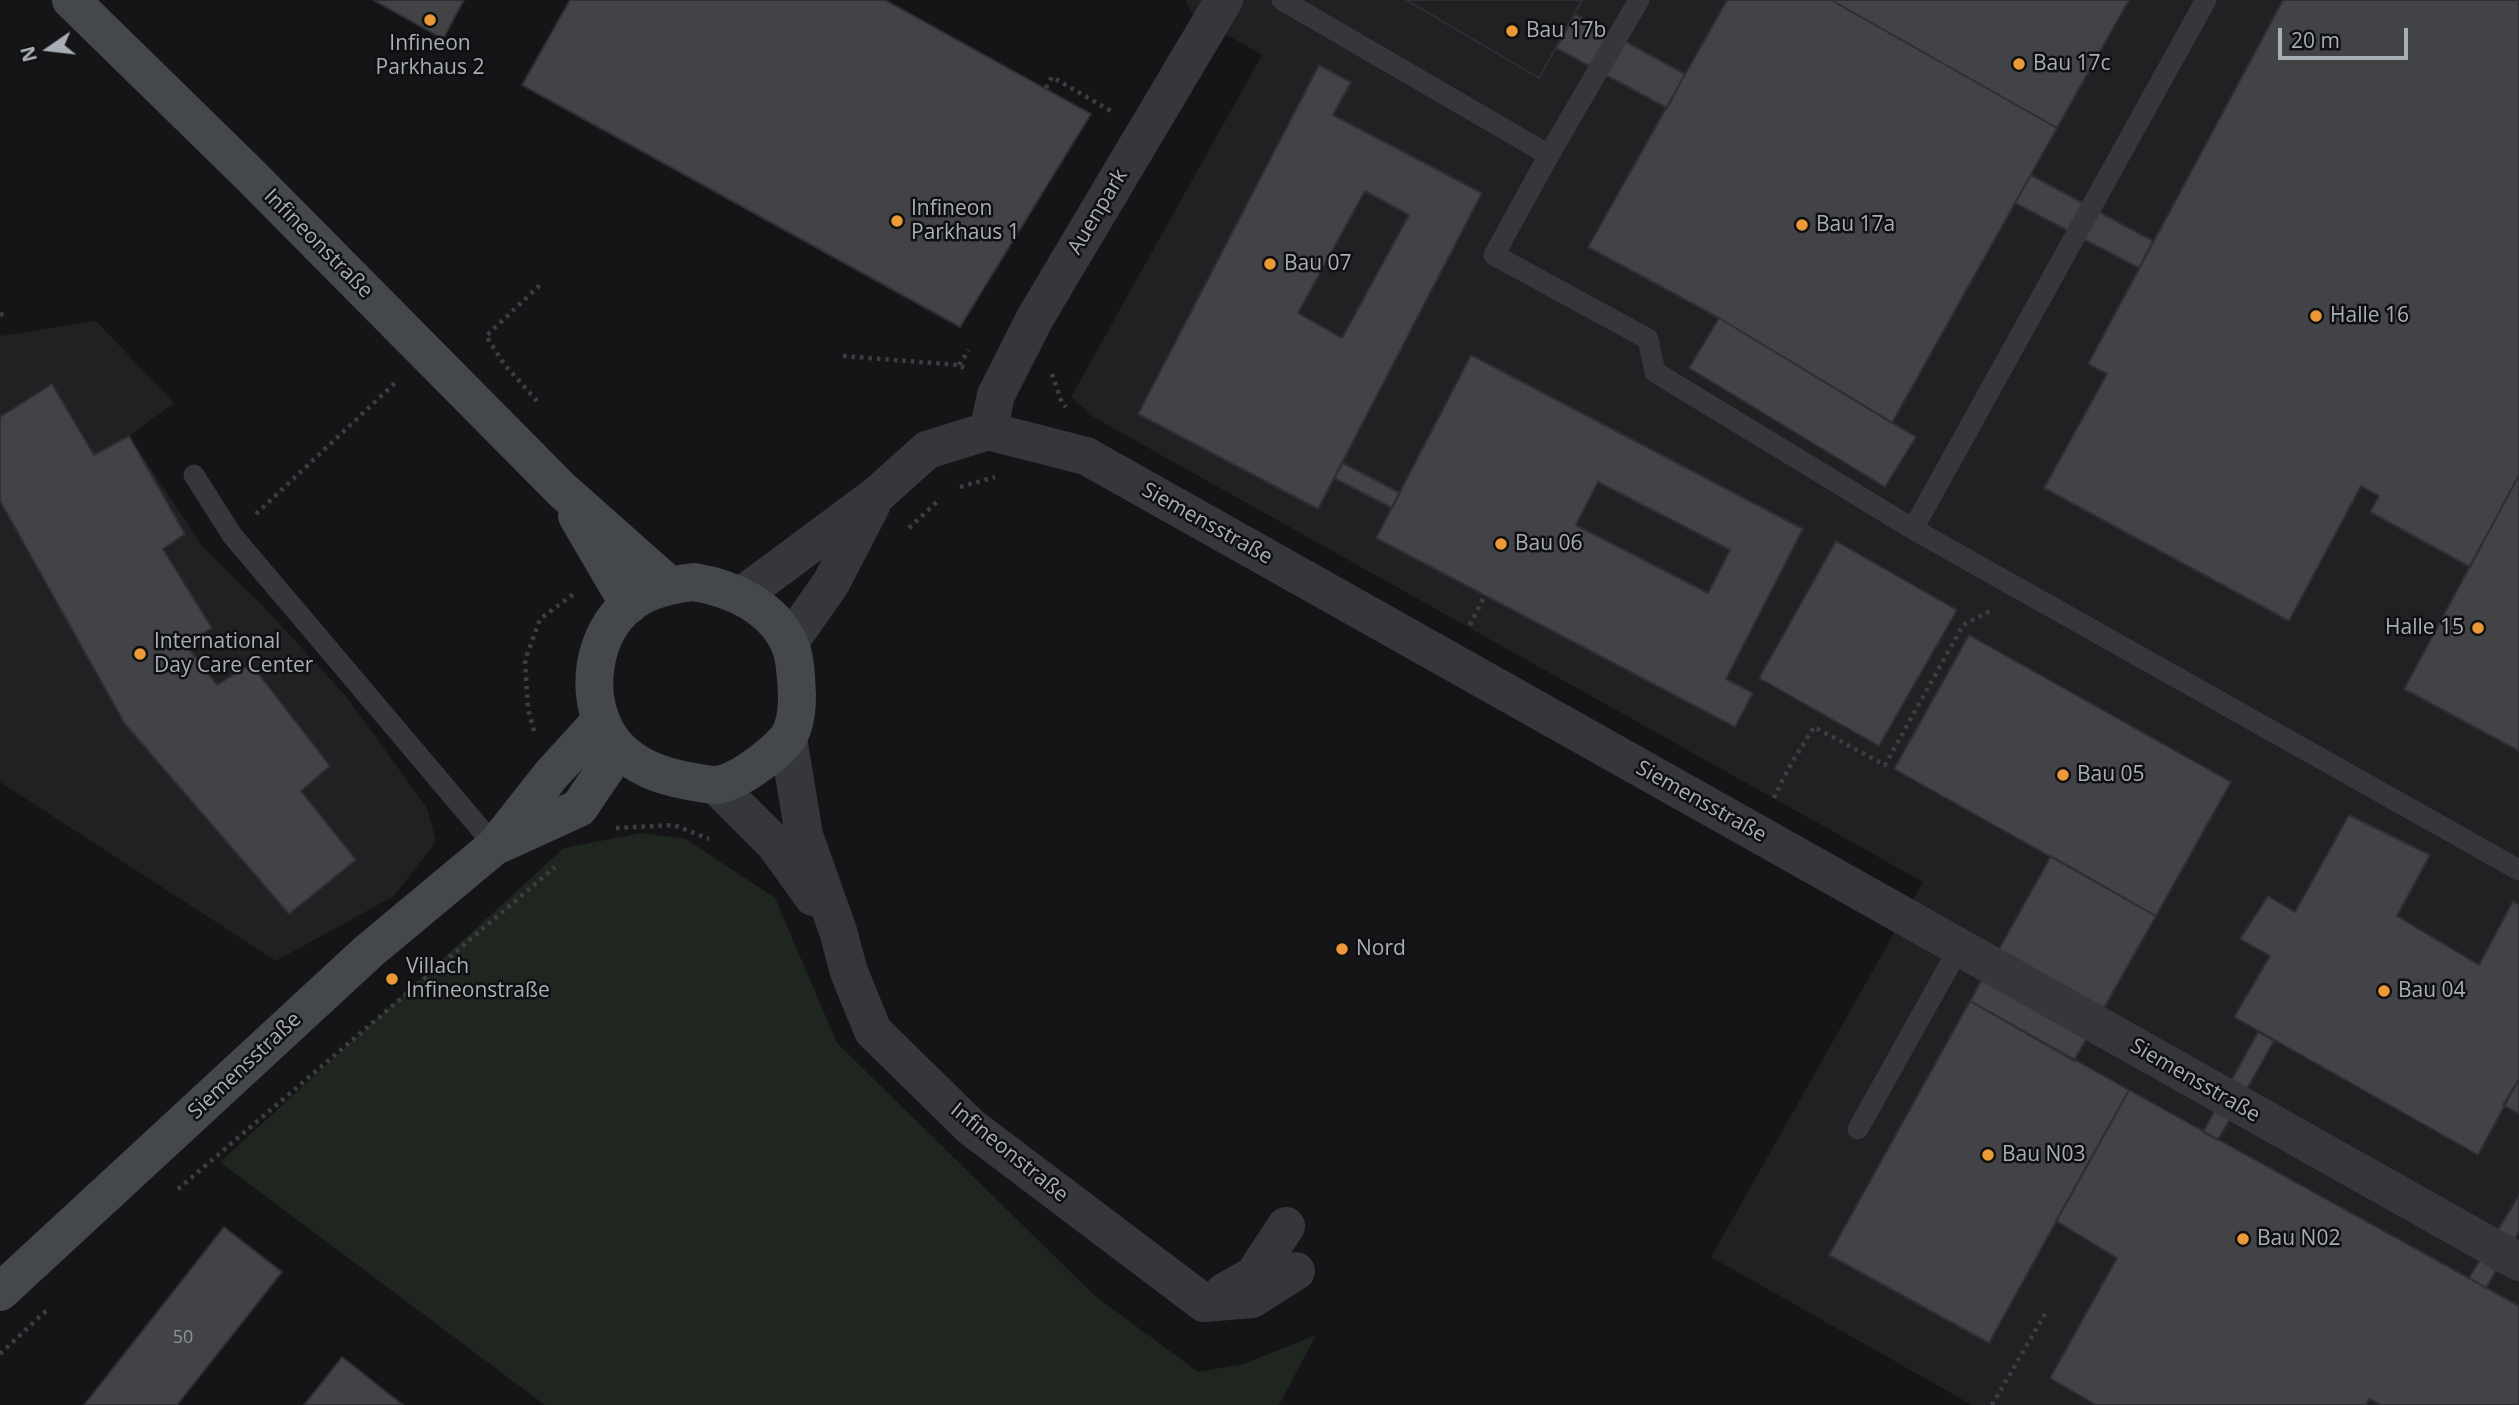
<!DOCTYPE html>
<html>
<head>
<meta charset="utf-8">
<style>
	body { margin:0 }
	#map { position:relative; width:2519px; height:1405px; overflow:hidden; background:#151517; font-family:"Open Sans",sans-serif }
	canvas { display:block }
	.north { position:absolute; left:14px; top:14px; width:70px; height:70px; -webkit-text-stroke:5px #101012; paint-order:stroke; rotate:256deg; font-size:19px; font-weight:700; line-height:28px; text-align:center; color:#a7aeb6 }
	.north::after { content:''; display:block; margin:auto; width:24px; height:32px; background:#a7aeb6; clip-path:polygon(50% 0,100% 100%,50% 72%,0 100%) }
	.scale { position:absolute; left:2278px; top:28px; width:130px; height:32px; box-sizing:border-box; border:4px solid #a7aeb6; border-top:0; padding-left:9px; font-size:21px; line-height:24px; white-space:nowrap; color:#a7aeb6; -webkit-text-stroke:5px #101012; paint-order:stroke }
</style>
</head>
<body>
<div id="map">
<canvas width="2519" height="1405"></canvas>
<div class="north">N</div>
<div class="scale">20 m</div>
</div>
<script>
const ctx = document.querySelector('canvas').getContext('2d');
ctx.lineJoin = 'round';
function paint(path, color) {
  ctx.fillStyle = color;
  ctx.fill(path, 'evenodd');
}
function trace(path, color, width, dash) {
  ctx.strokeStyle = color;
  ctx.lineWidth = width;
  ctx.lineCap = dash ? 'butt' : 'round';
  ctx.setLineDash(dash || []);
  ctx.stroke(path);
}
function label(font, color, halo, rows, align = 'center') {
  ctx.font = font + ' "Open Sans",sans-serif';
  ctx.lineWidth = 5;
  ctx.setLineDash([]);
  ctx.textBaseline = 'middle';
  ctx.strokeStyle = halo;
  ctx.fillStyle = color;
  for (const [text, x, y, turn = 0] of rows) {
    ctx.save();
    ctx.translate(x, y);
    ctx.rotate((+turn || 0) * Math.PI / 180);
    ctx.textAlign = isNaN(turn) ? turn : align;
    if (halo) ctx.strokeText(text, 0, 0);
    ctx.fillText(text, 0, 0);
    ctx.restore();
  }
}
const built = new Path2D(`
	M1185 0H2519V1405H1972L1711 1257 1923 882 1095 418 1071 397 1262 55 1194 16Z
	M96 321 174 403 129 436 203 547 264 607 346 696 427 808 436 841 394 896 276 961 0 782V336Z`);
const green = new Path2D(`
	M641 833 686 839 775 898 837 1043 1094 1295 1198 1372 1243 1364 1316 1335 1279 1405H545L220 1162 564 848Z`);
const building = new Path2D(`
	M373 0H464L443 39Z
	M570 0H885L1091 114 960 327 522 85Z
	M1406 0H1582L1539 78Z
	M1406 0H1582L1539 78Z
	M1727 0H1831L2057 128 1892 423 1719 318 1588 247Z
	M1831 0H2129L2057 128Z
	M2283 0H2519V475L2470 567 2370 512 2379 496 2361 486 2289 621 2044 488 2107 374 2088 364Z
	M1575 14 1685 74 1667 108 1556 48Z
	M1319 65 1351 82 1333 115 1482 193 1318 509 1138 414ZM1365 191 1409 215 1342 338 1298 313Z
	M2031 175 2153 241 2139 268 2015 203Z
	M1719 318 1916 437 1885 487 1689 368Z
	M1471 355 1803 529 1726 679 1753 693 1735 727 1376 538ZM1598 482 1730 550 1708 593 1576 525Z
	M52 384 94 455 129 436 185 534 163 549 212 628 185 644 217 685 251 664 330 766 301 791 356 860 289 914 125 724 0 501V417Z
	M1343 463 1400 493 1392 508 1334 478Z
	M2519 475V751L2404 689Z
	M1836 541 1957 610 1879 746 1759 678Z
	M1969 635 2231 782 2156 916 1894 769Z
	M2349 815 2430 855 2397 916 2479 965 2513 901 2519 905V1079L2478 1155 2234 1017 2270 956 2240 939 2268 896 2295 912Z
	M2051 856 2156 916 2074 1061 1970 1001Z
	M1970 1001 2129 1090 1989 1343 1829 1255Z
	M2258 1032 2274 1041 2218 1140 2203 1132Z
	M2519 1079V1114L2503 1105Z
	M2129 1090 2519 1306V1405H2381L2369 1399 2366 1405H2096L2050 1378 2117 1258 2056 1221Z
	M2519 1195V1232L2486 1288 2469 1278Z
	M224 1227 282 1272 177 1405H84Z
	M342 1357 403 1405H304Z`);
const path = new Path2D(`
	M1046 88 1052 77 1111 111
	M0 314 7 316
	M843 356 959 365 964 368
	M959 365 969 350
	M1052 374 1062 403 1066 407
	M537 401 504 364 486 336 540 285
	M960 487 995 477
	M256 514 397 381
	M909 528 938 501
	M1470 625 1485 595
	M534 731 528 709 525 660 540 619 575 593
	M1774 798 1788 769 1814 727 1885 765 1963 625 1992 610
	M616 828 674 825 709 839
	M178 1189 555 867
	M0 1354 48 1309
	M1992 1405 2045 1314`);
const lane = new Path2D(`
	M1282 0 1549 155 1494 255 1648 339 1655 372 1913 529 2519 870
	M1549 155 1639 0
	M194 475 232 535 495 846
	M1913 529 2206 0
	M1858 1129 1959 948`);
const street = new Path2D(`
	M988 431 996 395 1035 318 1224 0
	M741 596 877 495 927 450 988 431 1086 456 2519 1262
	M789 643 831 583 871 506
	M788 738 804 835 838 931 849 972 873 1031 971 1127 1204 1303 1252 1299 1296 1271
	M716 785 774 843 813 897
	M1224 1292 1254 1275 1286 1226`);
const secondary = new Path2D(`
	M71 0 250 175 562 490 669 585
	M577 516 629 605
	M694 582C731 588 772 606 789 643 796 658 796 678 797 695 797 709 795 729 786 740 772 756 736 784 715 785 708 785 700 783 694 782 661 777 626 764 608 735 584 694 592 635 629 604 648 589 671 585 694 582Z
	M500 844 579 808 619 749
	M0 1292 369 951 495 846 551 775 601 720`);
const markers = [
	[430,20,7,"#ec9a37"],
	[1512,31,7,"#ec9a37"],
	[2019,64,7,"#ec9a37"],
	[897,221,7,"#ec9a37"],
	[1802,225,7,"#ec9a37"],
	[1270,264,7,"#ec9a37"],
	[2316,316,7,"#ec9a37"],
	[1501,544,7,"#ec9a37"],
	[2478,628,7,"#ec9a37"],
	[140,654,7,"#ec9a37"],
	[2063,775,7,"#ec9a37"],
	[1342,949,7,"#ec9a37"],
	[392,979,7,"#ec9a37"],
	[2384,991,7,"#ec9a37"],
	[1988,1155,7,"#ec9a37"],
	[2243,1239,7,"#ec9a37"]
];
const numberNames = [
	["50",183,1338]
];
const poiNames = [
	["Bau 17b",1526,31],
	["Infineon",430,44,"center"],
	["Parkhaus 2",430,68,"center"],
	["Bau 17c",2033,64],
	["Infineon",911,209],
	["Parkhaus 1",911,233],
	["Bau 17a",1816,225],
	["Bau 07",1284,264],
	["Halle 16",2330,316],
	["Bau 06",1515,544],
	["Halle 15",2464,628,"right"],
	["International",154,642],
	["Day Care Center",154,666],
	["Bau 05",2077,775],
	["Nord",1356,949],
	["Villach",406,967],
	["Infineonstraße",406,991],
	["Bau 04",2398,991],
	["Bau N03",2002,1155],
	["Bau N02",2257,1239]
];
const streetNames = [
	["Auenpark",1098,212,-59],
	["Infineonstraße",318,244,45],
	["Siemensstraße",1207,524,29],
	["Siemensstraße",1701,802,29],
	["Siemensstraße",245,1066,-43],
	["Siemensstraße",2195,1081,30],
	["Infineonstraße",1009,1153,39]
];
paint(built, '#212124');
paint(green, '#1f261f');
paint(building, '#414347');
trace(building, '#2f2f33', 2);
trace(path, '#3c3f42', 4.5, [3.5, 5]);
trace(lane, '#36373b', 21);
trace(street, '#36373b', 38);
trace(secondary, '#44474b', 38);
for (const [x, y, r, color] of markers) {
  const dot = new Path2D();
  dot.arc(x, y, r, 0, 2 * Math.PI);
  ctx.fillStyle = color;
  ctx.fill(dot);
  trace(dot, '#101012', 2.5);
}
label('18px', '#8e939a', null, numberNames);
label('21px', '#a7aeb6', '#101012', poiNames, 'left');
label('21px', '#a7aeb6', '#101012', streetNames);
</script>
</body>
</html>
